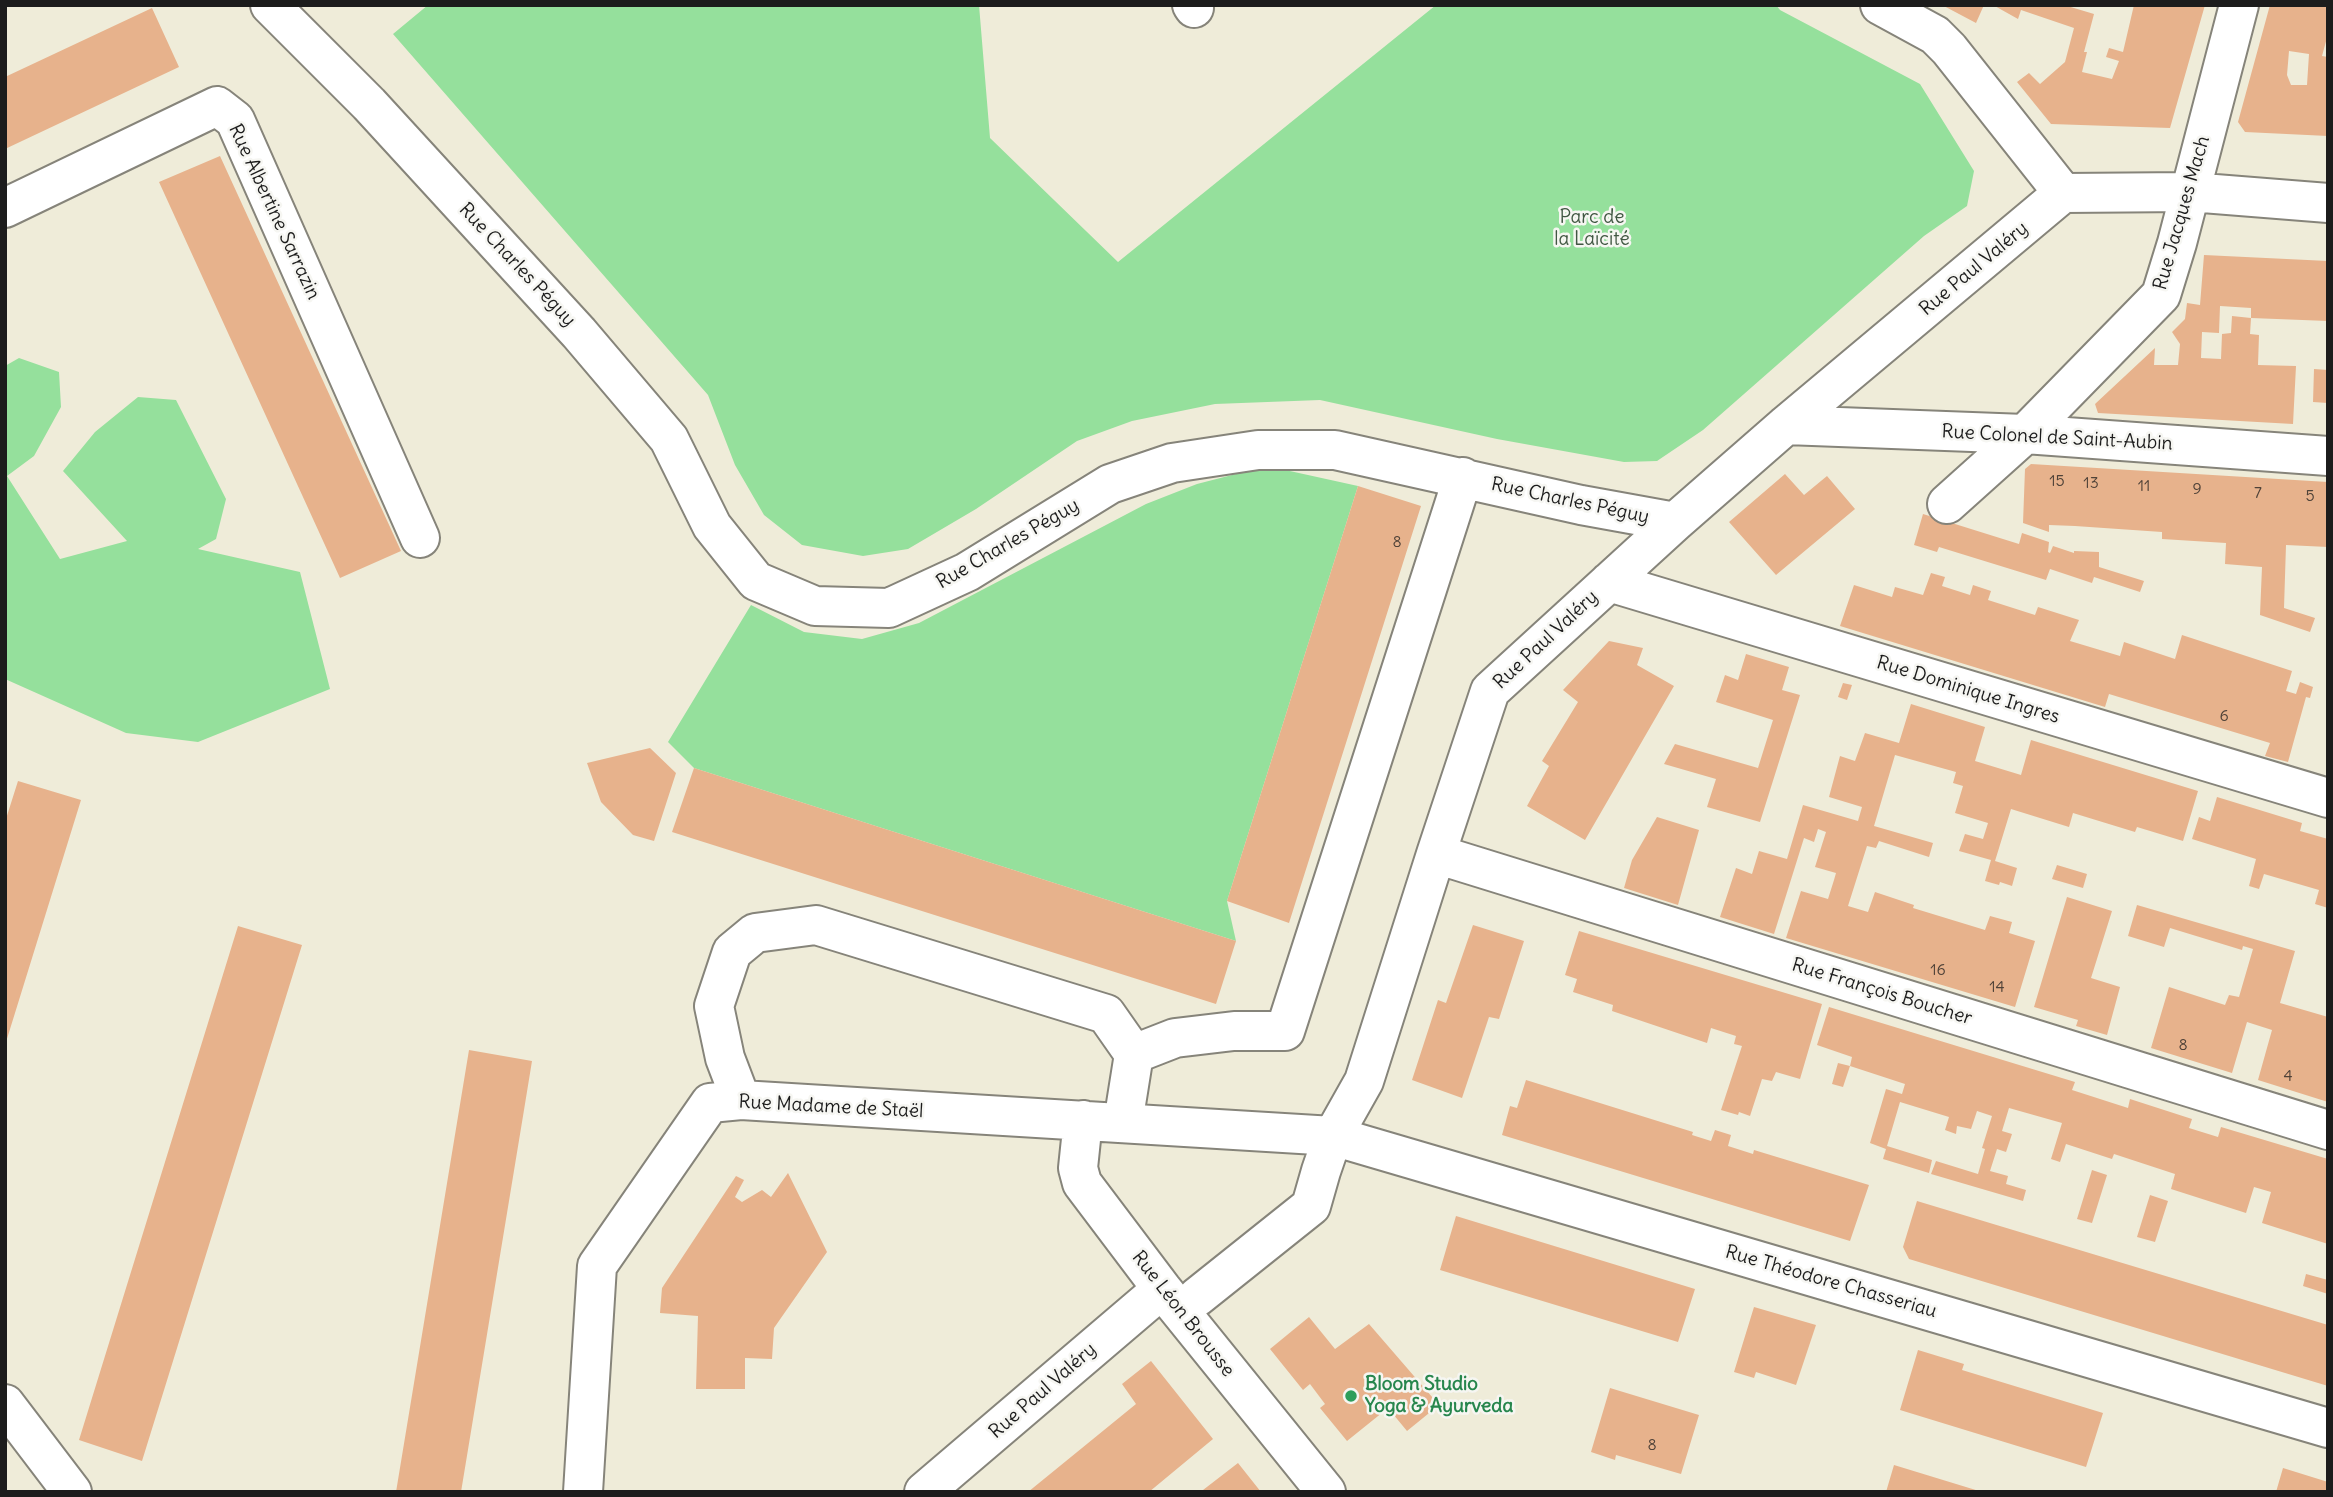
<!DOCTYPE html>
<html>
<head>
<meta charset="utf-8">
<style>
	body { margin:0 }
	#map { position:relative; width:2333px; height:1497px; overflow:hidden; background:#efecd9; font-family:Delius,sans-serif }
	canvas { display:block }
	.frame { position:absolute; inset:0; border:7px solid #1c1c1c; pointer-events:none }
</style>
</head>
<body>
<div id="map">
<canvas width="2333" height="1497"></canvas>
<div class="frame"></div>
</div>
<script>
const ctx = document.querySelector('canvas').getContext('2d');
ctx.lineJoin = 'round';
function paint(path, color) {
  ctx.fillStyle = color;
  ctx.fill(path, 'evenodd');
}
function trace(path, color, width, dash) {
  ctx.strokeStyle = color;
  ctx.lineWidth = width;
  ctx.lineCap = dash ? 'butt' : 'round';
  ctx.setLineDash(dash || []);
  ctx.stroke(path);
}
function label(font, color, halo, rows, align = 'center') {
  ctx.font = font + ' Delius,sans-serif';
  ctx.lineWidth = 5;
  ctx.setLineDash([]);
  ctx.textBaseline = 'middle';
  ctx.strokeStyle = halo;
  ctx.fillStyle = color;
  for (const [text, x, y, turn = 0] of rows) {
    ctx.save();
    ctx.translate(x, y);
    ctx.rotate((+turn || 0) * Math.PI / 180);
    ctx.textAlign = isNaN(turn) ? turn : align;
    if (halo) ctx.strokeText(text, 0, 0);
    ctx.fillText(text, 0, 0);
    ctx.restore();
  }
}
const green = new Path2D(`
	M428 5H979L990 138 1118 262 1436 5H1776L1780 10 1920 84 1974 171 1967 206 1924 236 1703 430 1657 461 1624 462 1497 439 1320 400 1215 404 1132 421 1077 441 976 509 908 549 863 556 802 545 764 515 735 465 708 395 393 34Z
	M19 358 59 372 61 407 34 456 7 476 60 559 127 541 63 471 95 432 138 397 176 400 226 499 216 539 198 549 300 572 330 689 198 742 126 733 5 679V366Z
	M1267 466 1358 486 1227 901 1236 941 694 768 668 742 751 605 804 632 862 639 919 623 1146 504 1197 484Z`);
const building = new Path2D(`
	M1942 5H1984L1976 23Z
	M1993 5H2064L2094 14 2084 52H2087L2082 72 2112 79 2119 61 2106 57 2109 48 2123 52 2134 5H2205L2170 128 2051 124 2017 82 2029 73 2040 84 2065 62 2074 28 2021 10 2018 19Z
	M2270 5H2328V34L2322 56 2328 57V136L2245 132 2238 122ZM2289 51 2309 54 2307 85H2291L2287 75Z
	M152 8 179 67 5 149V77Z
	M220 156 401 551 340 578 159 182Z
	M2204 255 2328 261V321L2251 318 2250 334 2259 335 2258 365 2296 366 2293 424 2098 413 2095 404 2155 348 2154 365H2178L2180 344 2172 332 2185 319 2187 303 2200 305ZM2220 306 2251 308V318L2232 316 2231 333 2222 334 2221 359 2201 358 2202 332 2219 333Z
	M2314 369 2328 370V403L2313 402Z
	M2031 464 2328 482V547L2286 545 2284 608 2315 618 2310 632 2260 615 2262 567 2225 564 2226 543 2162 539V532L2075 526 2049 525V532L2023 523 2025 469Z
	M1785 474 1804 495 1827 476 1855 509 1776 575 1729 522Z
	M1358 486 1421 506 1289 923 1227 901Z
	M1923 514 2019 544 2022 533 2049 542 2048 552 2050 553 2053 546 2074 553V551L2099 552V567L2144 581 2140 592 2094 577 2092 583 2050 569 2046 580 1939 547 1937 552 1914 545Z
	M1931 573 1945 577 1942 586 1970 595 1973 585 1991 591 1988 600 2035 615 2038 607 2079 620 2070 641 2120 656 2124 642 2175 659 2182 635 2292 671 2286 691 2296 694 2300 682 2313 687 2310 698 2306 697 2288 762 2265 756 2270 743 2109 694 2105 707 1840 626 1854 585 1892 597 1895 587 1923 595Z
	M1609 641 1643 648 1637 665 1674 686 1585 840 1527 806 1549 766 1542 761 1578 702 1563 690Z
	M1746 654 1789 667 1782 690 1800 695 1760 822 1707 807 1716 779 1664 764 1675 744 1758 768 1773 720 1716 702 1725 675 1738 680Z
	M1843 683 1852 685 1847 700 1838 697Z
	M1911 704 1985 727 1975 761 2021 775 2031 740 2198 791 2183 841 2137 827 2135 832 2073 813 2069 827 2011 809 1995 861 2017 868 2012 886 2000 882 1999 885 1985 881 1991 860 1959 851 1965 834 1983 839 1988 823 1955 813 1963 786 1953 783 1956 772 1895 755 1874 826 1933 843 1929 857 1879 841 1876 848 1867 846 1848 906 1868 912 1875 892 1914 905 1913 908 1985 930 1990 916 2012 922 2009 933 2035 941 2015 1007 1786 938 1801 891 1828 899 1834 880 1836 873 1815 867 1826 832 1818 829 1814 842 1804 838 1774 934 1720 917 1736 868 1752 874 1759 851 1787 859 1803 805 1858 821 1862 807 1829 797 1840 756 1855 761 1865 733 1899 743Z
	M650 748 676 773 654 841 633 835 601 802 587 763Z
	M694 768 1236 941 1216 1004 672 832Z
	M18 781 81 800 6 1042 5 822Z
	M2217 797 2302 823 2300 831 2328 839V908L2315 904 2319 890 2264 874 2259 889 2249 886 2256 859 2192 839 2199 817 2210 821Z
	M1657 817 1699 830 1678 905 1624 888 1632 860Z
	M2057 865 2087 874 2083 888 2052 879Z
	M2067 897 2112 911 2091 978 2120 987 2107 1035 2076 1026 2078 1020 2034 1007Z
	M2137 905 2295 951 2280 1003 2328 1017V1102L2258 1080 2272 1030 2247 1022 2232 1073 2151 1048 2169 987 2225 1005 2229 995 2239 997 2253 949 2243 946 2242 950 2170 928 2164 947 2128 936Z
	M1473 925 1524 941 1499 1019 1489 1017 1462 1098 1412 1080 1438 1000 1446 1003Z
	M238 926 302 945 142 1461 79 1440Z
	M1579 931 1822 1004 1800 1079 1776 1072 1772 1081 1762 1079 1750 1116 1739 1112 1738 1115 1721 1110 1742 1046 1734 1044 1736 1036 1711 1028 1707 1043 1612 1011 1613 1005 1573 992 1577 979 1565 975Z
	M1829 1007 2075 1082 2072 1090 2128 1108 2130 1099 2192 1119 2189 1128 2218 1137 2221 1127 2328 1159V1244L2262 1223 2271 1192 2254 1187 2246 1213 2171 1189 2175 1174 2114 1154 2112 1159 2066 1144 2060 1162 2051 1159 2062 1123 2009 1108 2002 1131 2012 1134 2006 1152 1997 1149 1990 1171 2008 1176 2006 1184 2026 1190 2023 1201 1931 1174 1936 1161 1978 1174 1985 1149 1982 1148 1992 1116 1977 1111 1971 1129 1957 1126 1956 1134 1945 1130 1949 1117 1900 1102 1887 1146 1932 1160 1929 1173 1883 1159 1886 1149 1870 1143 1886 1089 1902 1094 1905 1084 1850 1066 1843 1087 1832 1084 1838 1063 1850 1066 1852 1057 1817 1045Z
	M469 1050 532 1061 524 1110 461 1492H396Z
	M1526 1080 1693 1132 1692 1135 1711 1141 1715 1130 1731 1135 1728 1146 1753 1154 1754 1150 1869 1185 1850 1241 1502 1135 1510 1106 1517 1108Z
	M2092 1170 2107 1175 2092 1223 2077 1219Z
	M788 1173 827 1252 774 1328 772 1359 745 1358V1389H696L698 1316 660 1313 662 1288 736 1176 744 1180 735 1197 742 1202 762 1190 771 1197Z
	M2150 1195 2168 1201 2155 1242 2137 1237Z
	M1917 1201 2328 1325V1386L1909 1259 1903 1247Z
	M1456 1216 1695 1289 1678 1342 1440 1270Z
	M2306 1274 2328 1280V1294L2303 1286Z
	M1754 1307 1816 1325 1796 1385 1756 1372 1754 1378 1734 1372Z
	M1309 1317 1335 1349 1369 1324 1439 1405 1407 1431 1388 1408 1347 1441 1320 1408 1325 1404 1310 1384 1303 1390 1270 1349Z
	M1918 1350 1964 1364 1962 1370 2103 1413 2086 1467 1900 1410Z
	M1151 1361 1213 1439 1149 1492H1028L1136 1404 1122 1384Z
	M1610 1388 1699 1415 1681 1474 1616 1455 1615 1460 1591 1452Z
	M1238 1463 1261 1492H1205L1203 1490Z
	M1894 1465 1979 1491V1492H1886Z
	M2283 1468 2328 1482V1492H2276Z`);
const minor = new Path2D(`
	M270 5 369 104 579 333 669 439 712 526 756 581 815 606 889 608 967 572 1110 484 1172 463 1258 450H1335L1581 505 1675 522
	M1192 5 1194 8
	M1880 5 1935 35 1949 49 2063 193 2190 192 2328 203
	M5 208 217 106 235 120 420 538
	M1786 425 2025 434 2328 456
	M1947 504 2025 434 2161 295 2177 243 2239 5
	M1609 582 2328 798
	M1436 854 2328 1130
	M1134 1054 1175 1038 1234 1031H1285L1463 477
	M741 1100 725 1058 714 1006 732 952 755 933 816 925 1106 1014 1134 1054 1123 1123
	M1083 1120 1078 1168 1082 1183 1162 1289 1326 1492
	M1197 1297 1311 1206 1321 1171 1333 1136 1364 1081 1436 854 1490 691 1675 522 1786 425 2063 193
	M5 1404 72 1492
	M583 1492 597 1266 710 1103 741 1100 1333 1136 2328 1428
	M924 1492 1162 1289`);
const markers = [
	[1351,1396,7,"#2e9e5b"]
];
const numberNames = [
	["15",2057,481],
	["13",2091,483],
	["11",2144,486],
	["9",2197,489],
	["7",2258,493],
	["5",2310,496],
	["8",1397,542],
	["6",2224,716],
	["16",1938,970],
	["14",1997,987],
	["8",2183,1045],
	["4",2288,1076],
	["8",1652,1445]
];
const streetNames = [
	["Rue Albertine Sarrazin",274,212,65],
	["Rue Jacques Mach",2182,213,-74],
	["Rue Charles Péguy",517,265,47],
	["Rue Paul Valéry",1974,269,-40],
	["Rue Colonel de Saint-Aubin",2057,438,3],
	["Rue Charles Péguy",1570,501,12],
	["Rue Charles Péguy",1008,544,-30],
	["Rue Paul Valéry",1546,640,-43],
	["Rue Dominique Ingres",1968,690,17],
	["Rue François Boucher",1882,992,17],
	["Rue Madame de Staël",831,1107,3],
	["Rue Théodore Chasseriau",1831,1282,16],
	["Rue Léon Brousse",1183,1314,52],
	["Rue Paul Valéry",1043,1391,-41]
];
const parkNames = [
	["Parc de",1592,218],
	["la Laïcité",1592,240]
];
const leisureNames = [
	["Bloom Studio",1365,1385],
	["Yoga & Ayurveda",1365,1407]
];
paint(green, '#95e09c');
paint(building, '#e7b28c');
trace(minor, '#86847a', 42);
trace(minor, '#fff', 38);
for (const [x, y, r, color] of markers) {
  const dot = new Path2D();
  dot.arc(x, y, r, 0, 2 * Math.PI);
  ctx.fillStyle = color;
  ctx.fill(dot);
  trace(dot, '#f6f6f2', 2.5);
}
label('16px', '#4f4238', null, numberNames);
label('19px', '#1c1c1c', '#f6f6f2', streetNames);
label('19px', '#405742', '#f6f6f2', parkNames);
label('bold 19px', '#27864d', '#f6f6f2', leisureNames, 'left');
</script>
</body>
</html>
